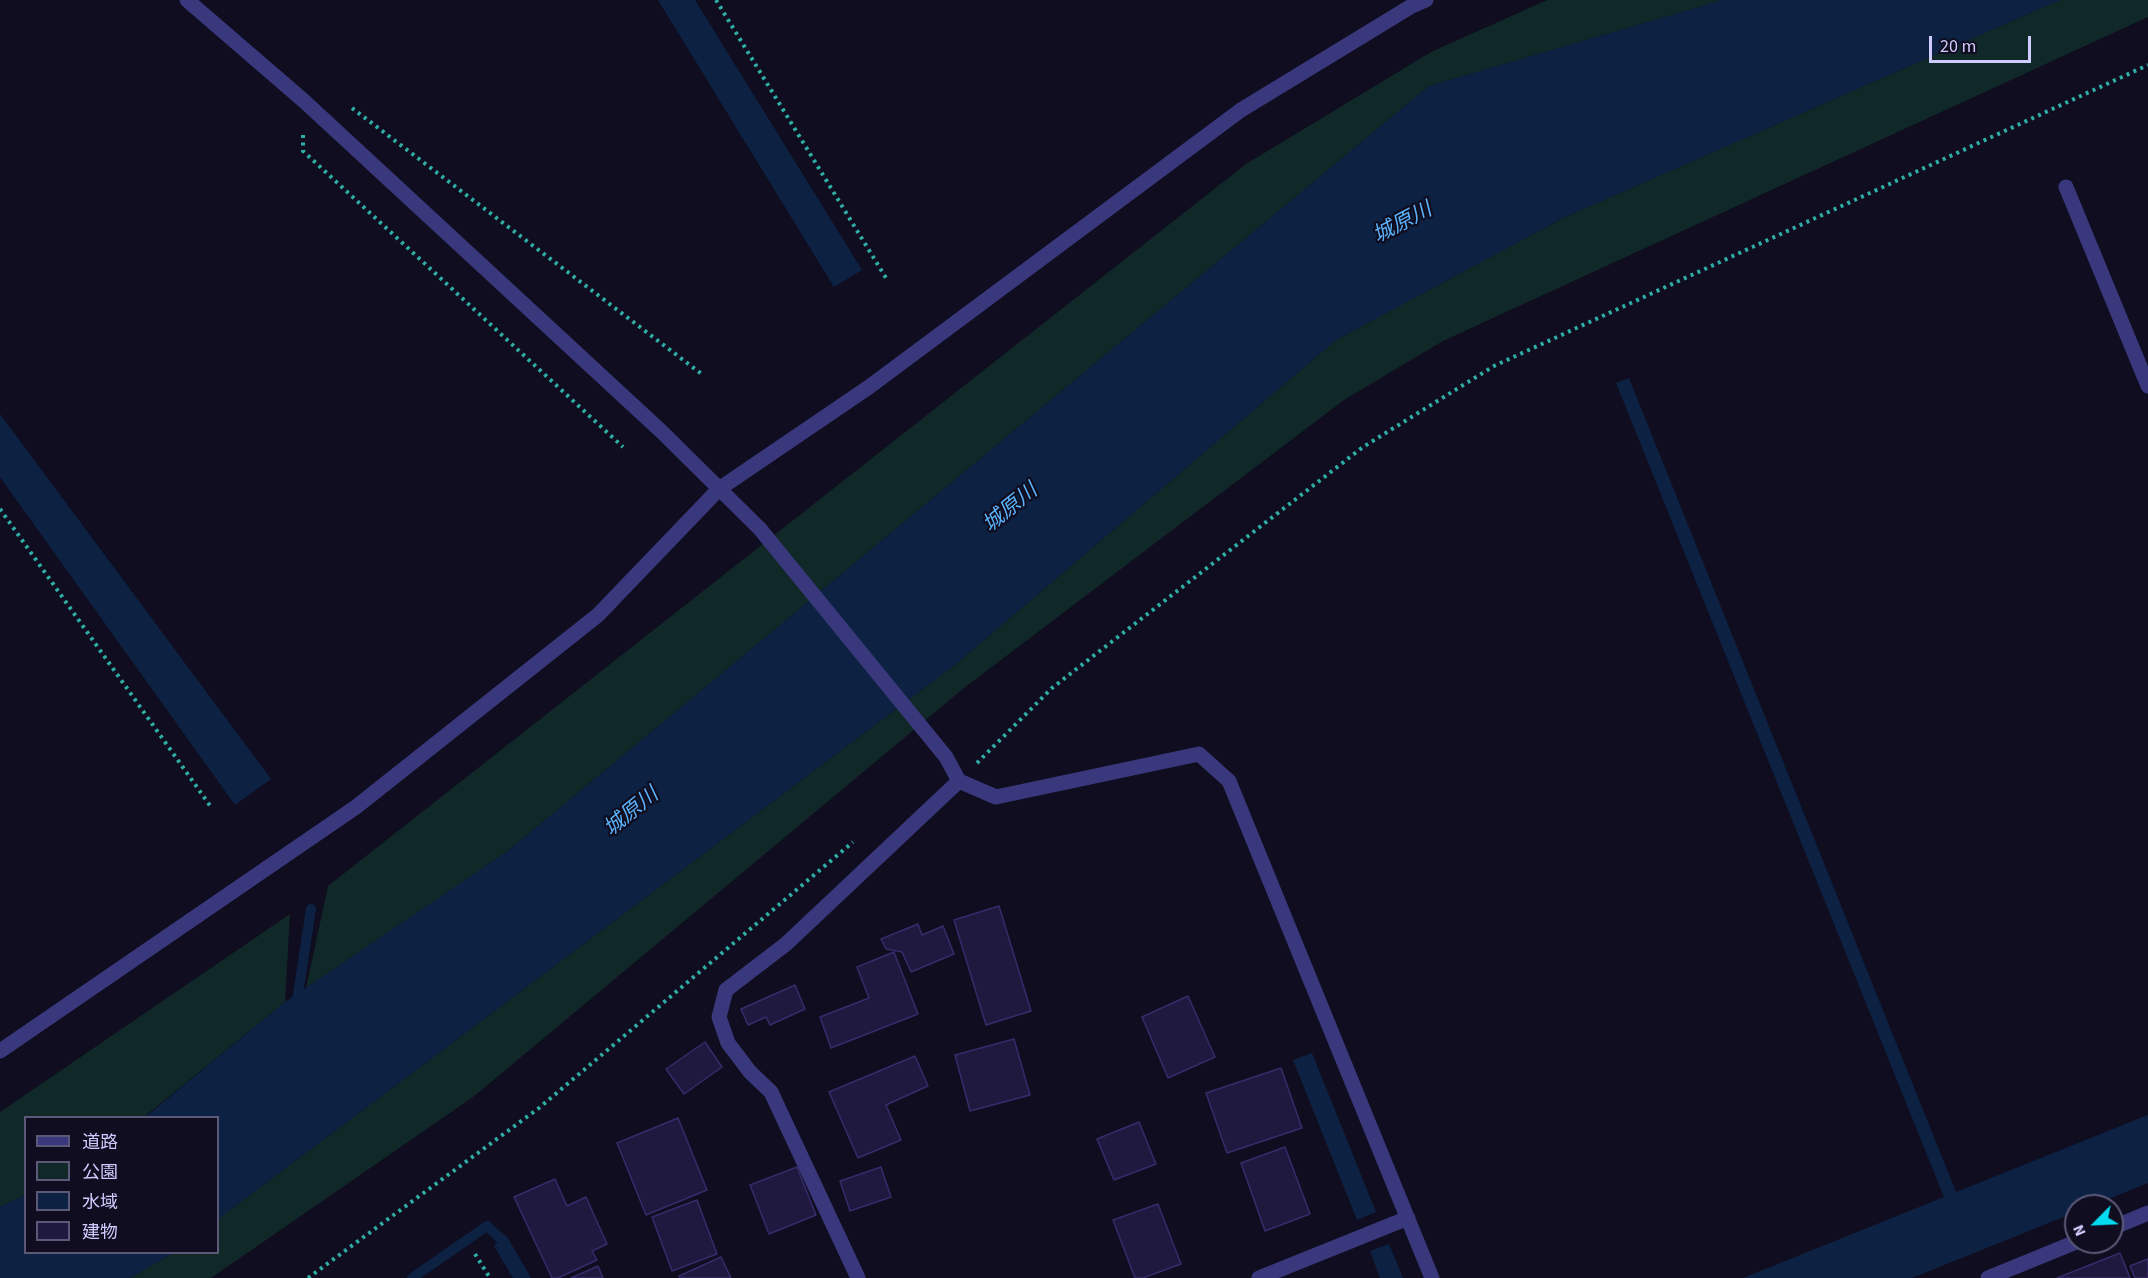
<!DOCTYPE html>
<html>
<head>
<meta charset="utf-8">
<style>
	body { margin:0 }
	#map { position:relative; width:2148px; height:1278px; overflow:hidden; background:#0f0d1f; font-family:"Source Sans 3","Noto Sans JP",sans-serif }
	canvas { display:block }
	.legend { position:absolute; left:24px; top:1116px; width:195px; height:138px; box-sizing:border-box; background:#0f0d1f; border:2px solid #5c5978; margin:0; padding:8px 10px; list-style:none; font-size:18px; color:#d0cbfe }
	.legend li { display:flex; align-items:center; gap:12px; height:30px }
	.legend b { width:30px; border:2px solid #5c5978 }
	.north { position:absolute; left:2064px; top:1194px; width:60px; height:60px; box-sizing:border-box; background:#0f0d1f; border:2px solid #5c5978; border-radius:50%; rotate:246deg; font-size:16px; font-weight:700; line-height:24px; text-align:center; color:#d0cbfe }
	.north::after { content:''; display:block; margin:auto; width:21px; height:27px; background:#04dcf1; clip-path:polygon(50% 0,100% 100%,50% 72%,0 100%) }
	.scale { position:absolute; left:1929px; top:36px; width:102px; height:27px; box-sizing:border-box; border:3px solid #d0cbfe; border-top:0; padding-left:8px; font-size:18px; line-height:21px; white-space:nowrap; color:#d0cbfe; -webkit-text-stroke:4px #0f0d1f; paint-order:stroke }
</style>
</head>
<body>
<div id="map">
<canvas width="2148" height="1278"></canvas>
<ul class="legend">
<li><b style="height:8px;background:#3a387d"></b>道路</li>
<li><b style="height:16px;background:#102827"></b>公園</li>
<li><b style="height:16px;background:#0d2243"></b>水域</li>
<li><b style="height:16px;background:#20193f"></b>建物</li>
</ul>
<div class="north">N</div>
<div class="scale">20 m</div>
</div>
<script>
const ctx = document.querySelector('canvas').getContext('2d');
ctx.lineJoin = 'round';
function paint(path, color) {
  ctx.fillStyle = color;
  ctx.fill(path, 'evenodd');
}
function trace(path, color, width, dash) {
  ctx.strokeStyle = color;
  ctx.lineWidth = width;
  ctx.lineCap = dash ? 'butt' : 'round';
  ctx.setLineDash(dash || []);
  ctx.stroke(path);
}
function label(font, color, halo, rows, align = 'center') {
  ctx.font = font + ' "Source Sans 3","Noto Sans JP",sans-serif';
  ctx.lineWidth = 4.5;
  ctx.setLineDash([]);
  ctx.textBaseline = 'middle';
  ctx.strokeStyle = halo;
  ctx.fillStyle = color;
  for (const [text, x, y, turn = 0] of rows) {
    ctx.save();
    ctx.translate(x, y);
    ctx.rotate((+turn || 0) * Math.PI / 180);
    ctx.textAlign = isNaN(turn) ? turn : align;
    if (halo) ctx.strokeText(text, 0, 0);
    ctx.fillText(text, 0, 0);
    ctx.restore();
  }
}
const green = new Path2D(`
	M1547 0H1723L1429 86 508 851 306 988 328 886 1246 164 1431 52Z
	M2060 0H2148V17L1443 341 1344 400 964 688 473 1097 211 1278H130L173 1253 218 1252V1219L956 664 1336 340 1563 218Z
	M290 914 285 1002 144 1117 26 1118 25 1195 0 1207V1112Z`);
const water = new Path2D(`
	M658 0H695L862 270 834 287Z
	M1723 0H2060L1563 218 1336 340 956 664 218 1219V1118H144L285 1002 508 851 1429 86Z
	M1629 378 1956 1192 2148 1115V1183L2091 1206H2076V1212L1912 1278H1743L1944 1197 1616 383Z
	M0 414 271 779 235 805 0 477Z
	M1312 1053 1376 1212 1357 1220 1293 1060Z
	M25 1195 26 1252 173 1253 130 1278H0V1207Z
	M506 1235 531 1278H513L494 1246Z
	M1389 1244 1403 1278H1380L1370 1251Z`);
const stream = new Path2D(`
	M300 1006 297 1001 311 909
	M412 1278 487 1226 501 1239`);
const building = new Path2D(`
	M999 906 1031 1011 986 1025 954 920Z
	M918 924 922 935 943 926 954 954 911 972 902 952 886 949 881 939Z
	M894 952 918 1014 831 1048 820 1017 869 998 857 967Z
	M795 985 805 1009 770 1025 766 1017 748 1025 741 1009Z
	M1188 996 1215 1057 1168 1078 1142 1017Z
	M1014 1039 1030 1095 970 1111 955 1055Z
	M705 1042 722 1067 684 1094 666 1069Z
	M915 1056 928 1086 886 1105 901 1140 858 1158 829 1092Z
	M1281 1068 1302 1128 1227 1153 1206 1093Z
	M678 1118 707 1190 646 1215 617 1143Z
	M1139 1122 1156 1164 1114 1180 1097 1139Z
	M1285 1147 1310 1214 1265 1231 1241 1163Z
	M797 1167 816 1215 769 1234 750 1185Z
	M881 1167 891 1197 850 1211 840 1181Z
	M555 1179 567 1206 586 1197 607 1244 592 1251 597 1260 558 1278H552L514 1197Z
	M697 1200 717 1254 672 1271 652 1217Z
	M1158 1204 1181 1264 1143 1278H1135L1113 1220Z
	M2120 1253 2130 1278H2057Z
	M721 1257 731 1278H680L679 1276Z
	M2148 1259V1278H2135L2130 1266Z
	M598 1266 603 1278H571Z`);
const path = new Path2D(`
	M716 0 886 278
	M352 108 703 375
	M303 135V151L623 447
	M0 509 211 807
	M977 763 1052 688 1363 447 1494 366 2148 65
	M475 1254 490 1278
	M308 1278 539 1108 853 842`);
const minor = new Path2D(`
	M187 0 304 101 662 432 760 529 946 757 959 781 996 797 1199 754 1229 781 1432 1278
	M2066 187 2148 386
	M0 1051 356 807 598 615 719 489 869 387 1241 110 1410 7 1426 0
	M2112 1228 2148 1213
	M858 1278 771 1092 750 1072 728 1043 719 1017 726 990 786 944 959 781
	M1259 1278 1408 1218
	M1988 1278 2076 1242`);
const waterNames = [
	["城原川",1403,224,-28],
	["城原川",1011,509,-39],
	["城原川",632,813,-39]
];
paint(green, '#102827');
paint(water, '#0d2243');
trace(stream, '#0d2243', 10);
paint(building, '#20193f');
trace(building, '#372b6b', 1.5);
trace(path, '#2faea5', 4, [3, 4.5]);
trace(minor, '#3a387d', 15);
label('italic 21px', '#5bb3fc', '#0f0d1f', waterNames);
</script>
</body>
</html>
